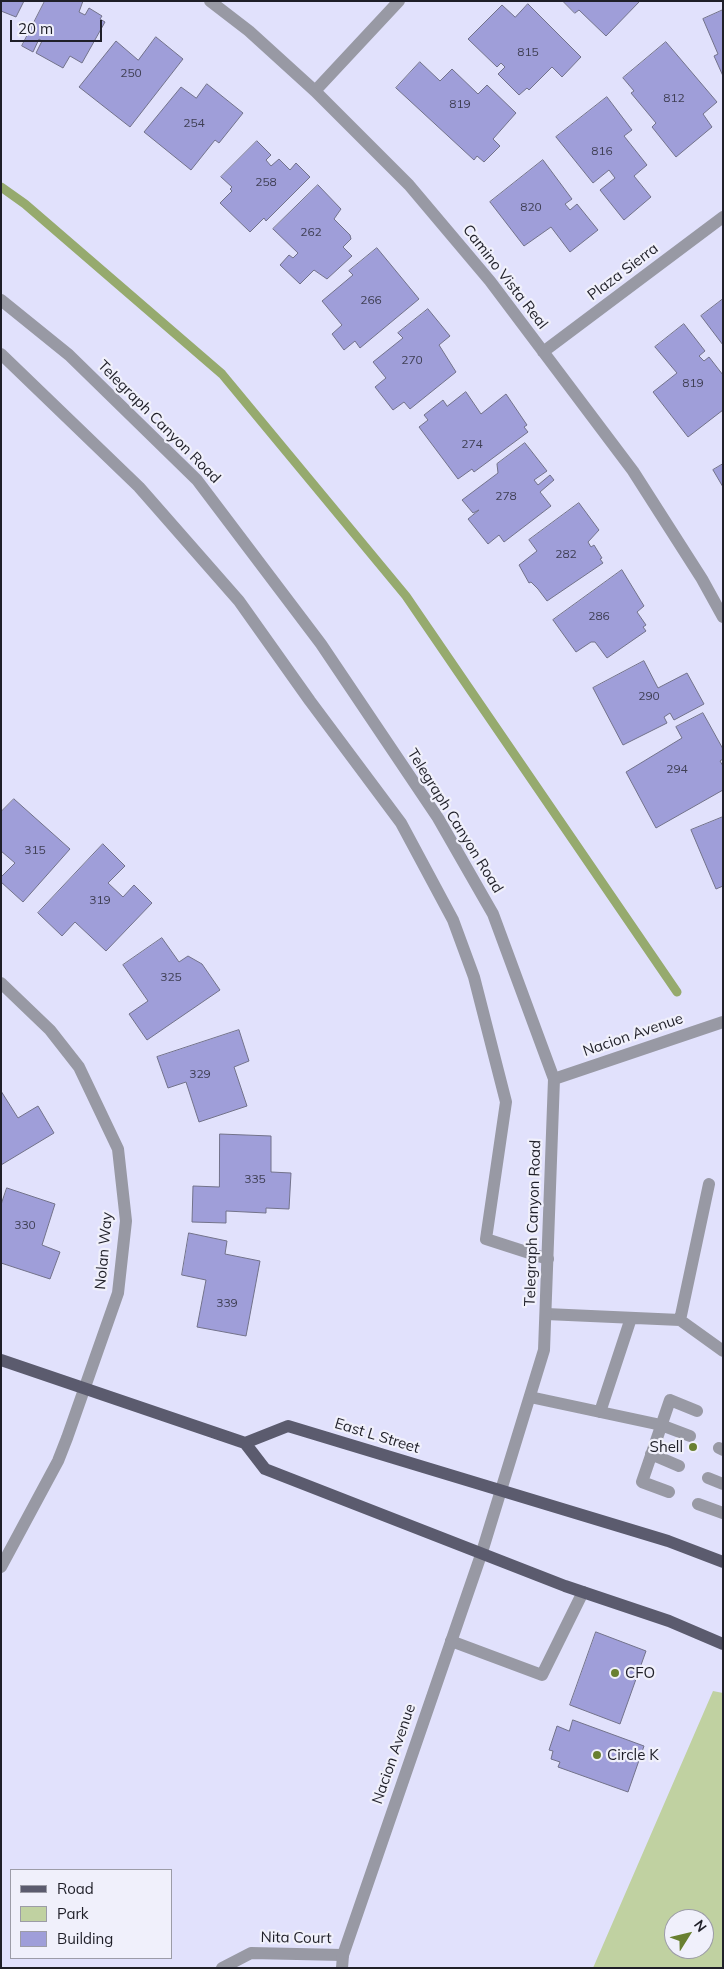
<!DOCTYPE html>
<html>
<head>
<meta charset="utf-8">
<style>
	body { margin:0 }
	#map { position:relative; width:724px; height:1969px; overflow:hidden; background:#e1e1fc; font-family:Mulish,sans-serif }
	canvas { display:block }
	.frame { position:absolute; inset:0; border:2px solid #1f1f28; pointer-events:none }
	.legend { position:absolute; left:10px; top:1869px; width:162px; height:90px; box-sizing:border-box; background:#f0f0fb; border:1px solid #9c9ca7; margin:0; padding:6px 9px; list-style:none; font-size:15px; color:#1f1f28 }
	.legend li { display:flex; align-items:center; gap:10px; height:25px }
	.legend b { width:25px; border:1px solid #9c9ca7 }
	.north { position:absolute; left:664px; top:1909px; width:50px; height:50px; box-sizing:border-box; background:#f0f0fb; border:1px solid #9c9ca7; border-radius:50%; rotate:54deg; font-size:14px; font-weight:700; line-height:20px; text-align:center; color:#1f1f28 }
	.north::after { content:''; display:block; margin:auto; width:18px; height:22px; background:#698031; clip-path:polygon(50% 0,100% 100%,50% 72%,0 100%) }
	.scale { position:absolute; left:10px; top:20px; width:92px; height:22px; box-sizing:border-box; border:2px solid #1f1f28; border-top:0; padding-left:6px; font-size:15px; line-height:18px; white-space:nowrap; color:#1f1f28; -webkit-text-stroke:4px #f0f0fb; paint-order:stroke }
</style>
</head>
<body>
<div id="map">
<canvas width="724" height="1969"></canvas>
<div class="frame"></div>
<ul class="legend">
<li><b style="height:6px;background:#5b5b6e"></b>Road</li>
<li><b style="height:14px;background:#c0d1a1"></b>Park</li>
<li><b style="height:14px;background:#9f9ed9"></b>Building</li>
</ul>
<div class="north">N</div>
<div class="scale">20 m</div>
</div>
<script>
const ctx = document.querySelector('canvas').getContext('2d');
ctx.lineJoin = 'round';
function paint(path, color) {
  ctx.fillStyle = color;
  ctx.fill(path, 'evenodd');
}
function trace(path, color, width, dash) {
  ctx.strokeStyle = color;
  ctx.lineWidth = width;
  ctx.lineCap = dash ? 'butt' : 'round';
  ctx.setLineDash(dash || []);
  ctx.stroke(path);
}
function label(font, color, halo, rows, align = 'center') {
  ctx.font = font + ' Mulish,sans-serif';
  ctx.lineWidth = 4.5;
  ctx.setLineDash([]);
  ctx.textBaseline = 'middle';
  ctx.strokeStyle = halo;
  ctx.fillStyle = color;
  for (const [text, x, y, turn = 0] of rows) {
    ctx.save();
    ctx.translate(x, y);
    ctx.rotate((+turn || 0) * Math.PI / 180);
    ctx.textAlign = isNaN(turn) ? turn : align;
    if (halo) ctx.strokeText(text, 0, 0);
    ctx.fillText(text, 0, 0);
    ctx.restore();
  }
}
const green = new Path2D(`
	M713 1691 723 1693V1968H593ZM674 1919H704V1949H674Z`);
const stream = new Path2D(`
	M1 187 25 204 222 374 406 596 677 992`);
const building = new Path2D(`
	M1 1H24L16 17 1 11Z
	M45 1H83L79 12 85 15 89 8 102 16 100 19 105 22 82 63 70 56 63 68 36 53 42 41 39 39 33 52 22 46Z
	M563 1H640L606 36 579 10 575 13Z
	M528 4 581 57 562 77 552 67 529 90 527 88 519 95 498 74 505 67 501 63 497 67 468 39 502 5 515 17Z
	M723 10V76L714 56 718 54 703 19Z
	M156 37 183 59 130 127 79 87 116 41 138 60Z
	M666 42 717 102 703 114 712 127 676 157 652 127 656 123 631 93 634 91 623 78Z
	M420 62 440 81 452 69 478 94 487 85 516 113 493 139 500 146 484 162 477 156 474 160 396 88Z
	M207 84 243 113 219 143 215 140 191 170 144 132 181 87 196 98Z
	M607 97 632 130 624 136 647 165 634 176 651 197 624 220 600 190 615 178 609 170 593 183 556 137Z
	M257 141 271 155 266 160 271 166 279 159 290 170 296 163 310 177 266 221 264 218 250 232 220 203 232 191 230 189 232 187 221 177Z
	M543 160 572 199 565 204 570 210 577 204 598 230 570 252 551 227 524 246 490 202Z
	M318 185 341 209 334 219 350 235 351 239 343 247 352 256 327 279 314 270 300 284 280 265 289 255 293 258 298 253 273 229Z
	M377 248 419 299 360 348 355 341 344 350 332 334 342 325 322 301 353 275 349 271Z
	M723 299V345L701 316Z
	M428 309 450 336 439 345 456 372 410 409 404 402 393 410 375 387 386 378 373 362 403 338 398 333Z
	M684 324 705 351 699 356 704 361 709 357 723 375V410L688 437 653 392 677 373 655 347Z
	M466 392 481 414 506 394 527 425 524 427 528 432 474 472 472 469 458 479 419 427 428 420 424 415 443 400 447 406Z
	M525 443 547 471 534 480 538 485 550 475 554 480 540 492 551 506 504 542 499 535 488 544 468 519 479 510 473 513 462 500 498 473 497 464Z
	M723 464V487L713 470Z
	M579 503 599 530 588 542 591 547 594 545 602 558 600 559 603 563 547 601 538 589 531 582 529 583 519 565 537 551 529 540Z
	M622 570 644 606 637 612 646 625 643 627 646 631 607 658 595 642H591L576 652 553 620Z
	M644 661 658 688 687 673 704 704 674 720 670 713 664 717 667 723 623 745 593 688Z
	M703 713 723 749V759L720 761 723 766V790L656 828 626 772 682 738 676 727Z
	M14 799 70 849 23 902 1 882V877L15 863 1 851V812Z
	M723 817V886L716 889 691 830Z
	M103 844 125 866 108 883 123 897 134 885 152 903 106 951 75 922 62 936 38 913Z
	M162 938 179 962 188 956 202 964 220 990 147 1040 129 1014 148 1001 123 965Z
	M239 1030 249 1061 234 1067 247 1106 199 1122 186 1082 168 1088 157 1057Z
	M1 1091 18 1118 38 1106 54 1133 1 1165Z
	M220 1134 271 1136V1172L291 1173 289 1209 266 1208V1213L226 1211V1223L192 1222 193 1186 219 1187Z
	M7 1188 55 1204 42 1245 60 1252 50 1279 1 1263V1205Z
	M189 1233 227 1241 225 1254 260 1261 246 1336 197 1327 206 1280 182 1275Z
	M596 1632 646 1651 620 1724 570 1705Z
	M573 1720 644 1746 628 1792 558 1767 560 1762 551 1759 553 1751 549 1750 557 1726 569 1731Z`);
const service = new Path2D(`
	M1 354 139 487 239 601 310 701 401 823 453 920 474 977 506 1102 486 1239 548 1259
	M546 1314 680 1320 723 1351
	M680 1320 709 1184
	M530 1397 661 1425 690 1436
	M600 1412 631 1318
	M719 1448 723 1450
	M651 1454 679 1466
	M708 1478 723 1484
	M669 1492 642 1482 670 1400 697 1411
	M698 1504 723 1513
	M451 1641 542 1675 583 1592`);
const minor = new Path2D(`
	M210 1 249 31 315 91 409 185 490 281 633 471 702 579 723 617
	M315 91 399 1
	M543 352 723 217
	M1 983 50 1030 79 1067 118 1149 126 1221 118 1293 67 1438 58 1461 1 1567
	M222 1968 251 1953 343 1955`);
const tertiary = new Path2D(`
	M1 300 69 355 197 480 321 644 438 818 493 914 554 1079 544 1350 482 1552 343 1955 342 1968
	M554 1079 723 1022`);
const primary = new Path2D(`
	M1 1360 245 1443 265 1469 565 1586 669 1621 723 1644
	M245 1443 288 1426 668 1541 723 1562`);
const markers = [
	[693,1447,5,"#698031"],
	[615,1673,5,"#698031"],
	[597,1755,5,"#698031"]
];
const numberNames = [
	["815",528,52],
	["250",131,73],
	["812",674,98],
	["819",460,104],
	["254",194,123],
	["816",602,151],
	["258",266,182],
	["820",531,207],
	["262",311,232],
	["266",371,300],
	["270",412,360],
	["819",693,383],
	["274",472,444],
	["278",506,496],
	["282",566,554],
	["286",599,616],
	["290",649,696],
	["294",677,769],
	["315",35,850],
	["319",100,900],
	["325",171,977],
	["329",200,1074],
	["335",255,1179],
	["330",25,1225],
	["339",227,1303]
];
const streetNames = [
	["Plaza Sierra",623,272,-37],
	["Camino Vista Real",505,277,52],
	["Telegraph Canyon Road",159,422,45],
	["Telegraph Canyon Road",455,821,58],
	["Nacion Avenue",633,1035,-19],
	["Telegraph Canyon Road",533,1223,-88],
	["Nolan Way",104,1251,-85],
	["East L Street",377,1436,17],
	["Nacion Avenue",394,1754,-71],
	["Nita Court",296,1938,1]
];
const poiNames = [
	["Shell",683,1447,"right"],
	["CFO",625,1673],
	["Circle K",607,1755]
];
paint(green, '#c0d1a1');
trace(stream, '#96aa6e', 9);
paint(building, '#9f9ed9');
trace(building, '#72728a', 1);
trace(service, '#9899a4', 12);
trace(minor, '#9899a4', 12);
trace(tertiary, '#9899a4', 12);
trace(primary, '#5b5b6e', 12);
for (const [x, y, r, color] of markers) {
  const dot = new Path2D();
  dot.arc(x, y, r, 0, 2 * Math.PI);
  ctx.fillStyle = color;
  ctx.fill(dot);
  trace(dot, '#f0f0fb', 2);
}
label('12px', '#3f3f54', null, numberNames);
label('15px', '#1f1f28', '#f0f0fb', streetNames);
label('15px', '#1f1f28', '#f0f0fb', poiNames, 'left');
</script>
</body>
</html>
